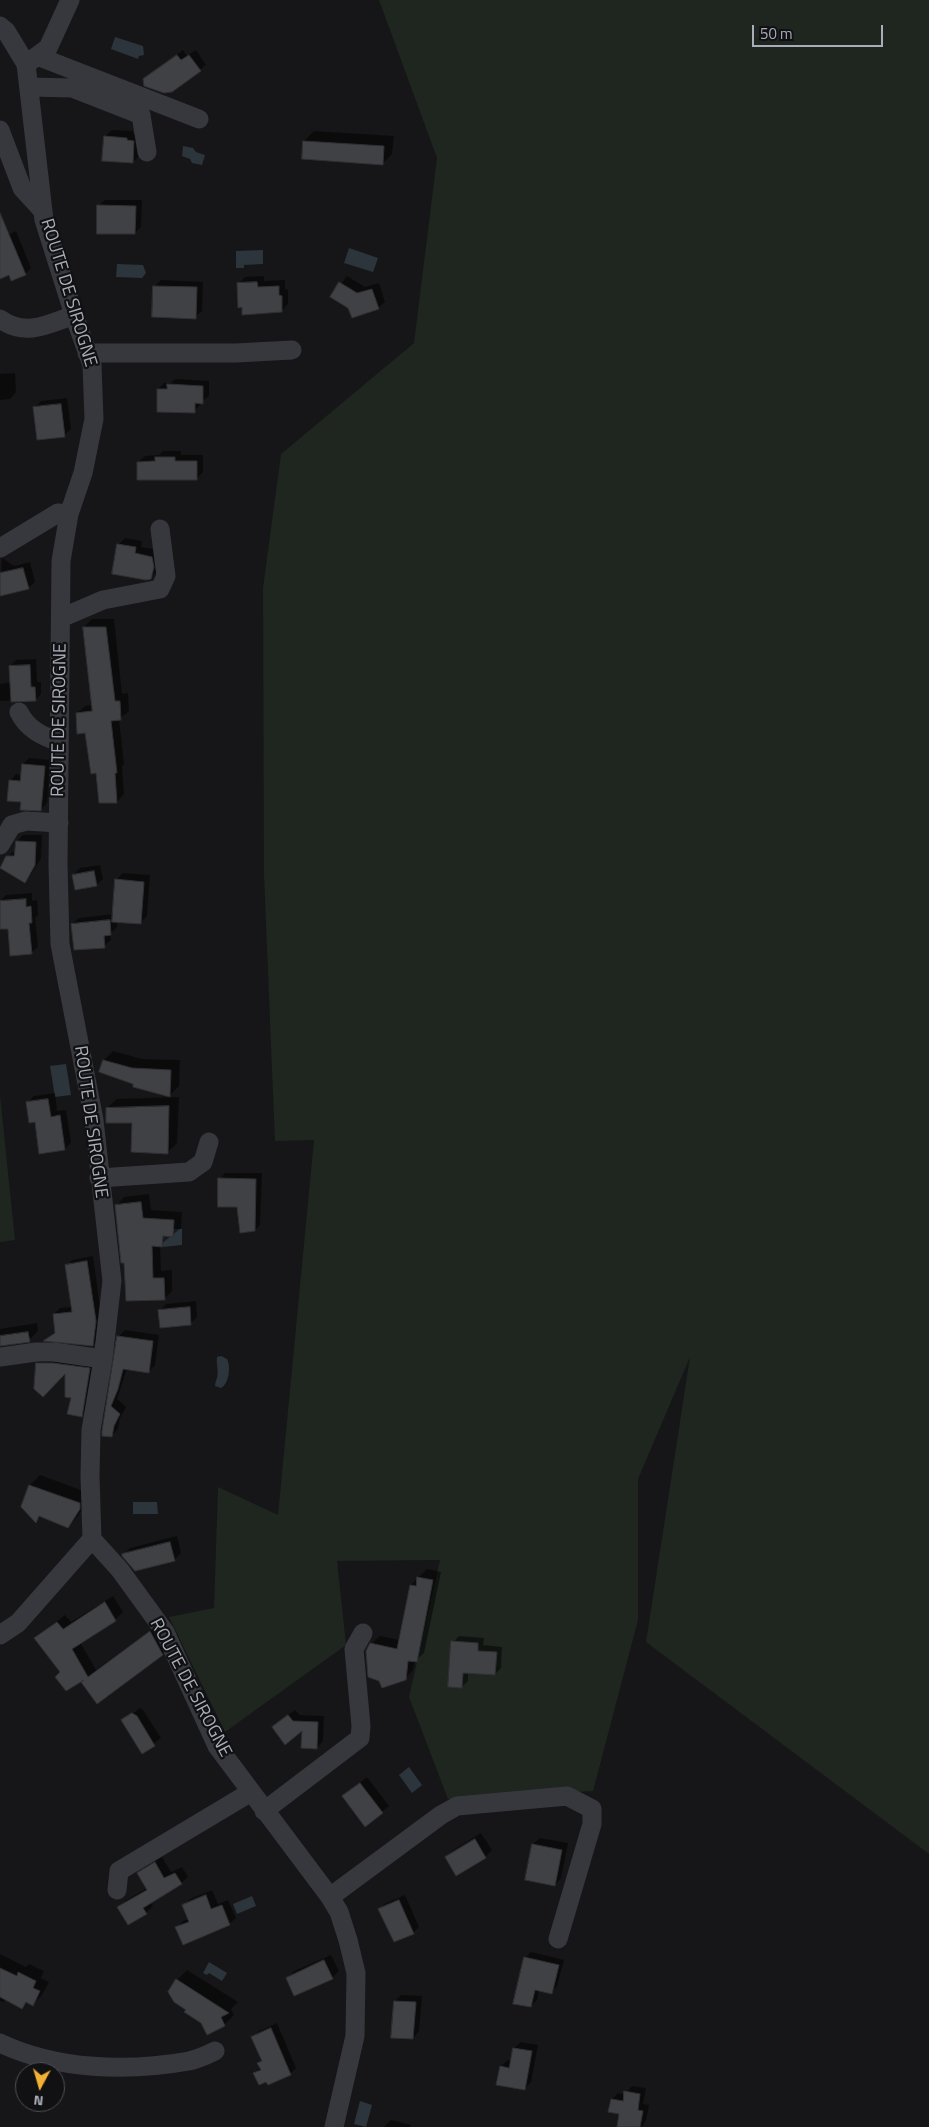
<!DOCTYPE html>
<html>
<head>
<meta charset="utf-8">
<style>
	body { margin:0 }
	#map { position:relative; width:929px; height:2127px; overflow:hidden; background:#161618; font-family:"Titillium Web",sans-serif }
	canvas { display:block }
	.north { position:absolute; left:15px; top:2062px; width:50px; height:50px; box-sizing:border-box; background:#111113; border:1px solid #4d4f55; border-radius:50%; rotate:186deg; font-size:14px; font-weight:700; line-height:20px; text-align:center; color:#a8adb8 }
	.north::after { content:''; display:block; margin:auto; width:18px; height:22px; background:#f2b134; clip-path:polygon(50% 0,100% 100%,50% 72%,0 100%) }
	.scale { position:absolute; left:752px; top:25px; width:131px; height:22px; box-sizing:border-box; border:2px solid #a8adb8; border-top:0; padding-left:6px; font-size:15px; line-height:18px; white-space:nowrap; color:#a8adb8; -webkit-text-stroke:4px #111113; paint-order:stroke }
</style>
</head>
<body>
<div id="map">
<canvas width="929" height="2127"></canvas>
<div class="north">N</div>
<div class="scale">50 m</div>
</div>
<script>
const ctx = document.querySelector('canvas').getContext('2d');
ctx.lineJoin = 'round';
function paint(path, color) {
  ctx.fillStyle = color;
  ctx.fill(path, 'evenodd');
}
function trace(path, color, width, dash) {
  ctx.strokeStyle = color;
  ctx.lineWidth = width;
  ctx.lineCap = dash ? 'butt' : 'round';
  ctx.setLineDash(dash || []);
  ctx.stroke(path);
}
function label(font, color, halo, rows, align = 'center') {
  ctx.font = font + ' "Titillium Web",sans-serif';
  ctx.lineWidth = 4.5;
  ctx.setLineDash([]);
  ctx.textBaseline = 'middle';
  ctx.strokeStyle = halo;
  ctx.fillStyle = color;
  for (const [text, x, y, turn = 0] of rows) {
    ctx.save();
    ctx.translate(x, y);
    ctx.rotate((+turn || 0) * Math.PI / 180);
    ctx.textAlign = isNaN(turn) ? turn : align;
    if (halo) ctx.strokeText(text, 0, 0);
    ctx.fillText(text, 0, 0);
    ctx.restore();
  }
}
const green = new Path2D(`
	M379 0H929V1854L646 1642 690 1357 638 1479V1620L593 1791 448 1799 409 1697 440 1560 337 1561 346 1645 225 1732 169 1617 214 1608 218 1487 278 1515 314 1140 275 1141 264 874 263 588 281 454 414 343 437 158Z
	M0 1095 15 1240 0 1242Z`);
const water = new Path2D(`
	M115 37 143 46 144 55 139 56 138 59 111 49Z
	M183 146 193 148 196 152 205 155 202 165 192 163 190 159 182 156Z
	M349 248 378 258 373 272 344 263Z
	M263 250V264L244 265V268H236V251Z
	M117 264 143 265 146 273 142 278 116 277Z
	M66 1064 71 1095 55 1097 50 1066Z
	M174 1229H182V1245L162 1247 163 1236 173 1237Z
	M221 1356 227 1359C231 1367 229 1384 221 1388L215 1386C215 1383 216 1381 217 1378 219 1371 216 1364 217 1357Z
	M133 1502H157L158 1514H133Z
	M409 1767 422 1785 412 1793 399 1775Z
	M252 1896 256 1906 237 1914 233 1904Z
	M209 1962 227 1973 222 1981 209 1973 207 1975 203 1973Z
	M360 2101 372 2105 366 2127 354 2124Z`);
const shadow = new Path2D(`
	M183 50 187 56 196 50 206 65 172 91 144 79Z
	M112 130 133 131V134H140L139 156 133 162 105 136Z
	M314 131 394 136 392 154 382 164 304 141Z
	M105 200H142L141 227 135 233 98 206Z
	M16 231 31 268 25 274 9 273 0 277V239Z
	M264 276V281L285 280V289L288 290V304L282 310 238 284 245 277Z
	M347 276 365 287 379 283 385 302 378 308 349 307 332 296Z
	M161 280 203 282 202 311 195 317 155 286Z
	M15 373 16 392 10 399 0 400V374Z
	M175 379 209 381V396L200 402V405L194 411 158 389 164 383H171Z
	M67 398 71 429 64 435 34 408 41 401Z
	M163 451H181V455H203V472L196 479 138 462 145 456 159 455Z
	M125 538 142 541 141 547 158 550 157 571 151 578 113 573 119 544Z
	M2 558 14 566 30 562 35 582 28 588 0 595Z
	M92 619H114L122 694 128 693 129 711 119 719 124 764 122 766 124 794 117 802 97 772 86 732 77 713 85 706 92 705 84 627Z
	M36 659 37 682H41V694L36 700 0 701V684L11 682 10 666 16 660Z
	M29 758 51 760 47 803 41 809 22 801 10 781 16 774 22 775 23 764Z
	M23 835H42L41 858 31 874 25 881 7 857 16 850 17 841Z
	M100 865 103 879 96 885 73 875 80 868Z
	M123 873 150 875 147 916 141 922 117 921V927L110 934 111 940 104 946 72 924 79 918 114 914 116 880Z
	M32 893V901L37 900 38 915 35 918 38 947 31 953 9 927 0 911V901L6 895Z
	M113 1051 142 1059 180 1060 179 1086 169 1096 104 1060Z
	M55 1093 57 1111 66 1110 71 1142 65 1149 36 1121 27 1103 34 1096Z
	M179 1097 177 1143 167 1153 133 1121 107 1108 117 1099Z
	M225 1173H262L260 1225 255 1230 220 1179Z
	M149 1194 151 1210 182 1212 181 1228 160 1245 161 1271 172 1270V1291L164 1299 125 1262 116 1206 124 1197Z
	M93 1256 101 1314 98 1339 93 1345 45 1340 56 1331 54 1314 60 1308 72 1307 67 1266 72 1260Z
	M196 1301 197 1317 190 1324 159 1311 166 1304Z
	M37 1323 38 1331 29 1340 0 1344V1329Z
	M125 1330 159 1335 155 1365 148 1372 127 1369 117 1399 126 1407 120 1418 118 1429 111 1436 103 1434 118 1337Z
	M44 1357 96 1362 88 1409 81 1415 73 1396 67 1371 37 1364Z
	M40 1475 89 1493V1498L78 1516 68 1527 41 1516 36 1521 30 1485Z
	M177 1536 181 1553 174 1560 123 1555 130 1548Z
	M427 1569 441 1572 424 1653 415 1661 413 1670 405 1679 371 1644 380 1636 400 1640 411 1585Z
	M113 1596 123 1612 115 1620 80 1642 96 1670 159 1624 170 1646 162 1654 87 1678 61 1672 36 1638 65 1615 71 1622Z
	M459 1636 484 1638 483 1645 502 1647 501 1668 495 1674 468 1672V1681L462 1687 453 1642Z
	M140 1708 143 1710 161 1738 142 1752 123 1721Z
	M295 1710 300 1715 324 1716 323 1741 317 1748 303 1728 280 1721Z
	M367 1777 389 1806 366 1825 344 1796Z
	M481 1833 492 1850 485 1857H446L453 1850Z
	M540 1838 568 1843 561 1878 555 1885 533 1844Z
	M162 1857 171 1872 182 1867 188 1877 181 1883 150 1902 153 1906 146 1913 119 1908 125 1901 147 1888 138 1874 145 1867Z
	M212 1890 218 1904 228 1900 236 1918 229 1924 177 1928 183 1921 189 1919 184 1905 190 1899Z
	M405 1895 419 1927 413 1933 379 1909 386 1903Z
	M531 1952 564 1960 557 1986 552 1992 539 1989 537 2000 531 2006 525 1958Z
	M0 1954 26 1967 29 1964 44 1971 41 1978 49 1982 42 1995 33 2004 28 2002 22 2007 6 1999 3 2002 0 2001Z
	M331 1955 339 1971 332 1978H288L294 1971Z
	M187 1970 238 2002 231 2009 234 2015 224 2025 208 2034 202 2022 187 2009 177 1980Z
	M401 1995 422 1996 419 2031 413 2038 395 2001Z
	M277 2023 296 2068 290 2074 255 2073 261 2067 259 2063 263 2059 253 2037 259 2031Z
	M521 2042 538 2045 531 2082 524 2089 501 2066 508 2060 512 2061 514 2048Z
	M632 2086 646 2088 643 2104 649 2105 646 2120 642 2127H618L620 2113 612 2099 618 2093 625 2094Z
	M391 2120 411 2125 410 2127H384Z`);
const building = new Path2D(`
	M177 55 181 60 189 55 201 71 172 92 164 93 144 86 143 79Z
	M104 136 127 138V140L134 141 133 163 102 161Z
	M303 141 384 146 383 165 302 159Z
	M97 205 136 206 135 234H97Z
	M0 213 26 275 11 281 9 275 0 279Z
	M257 282 258 287 279 286V295L282 296V312L242 315V307L238 308 237 283Z
	M339 282 357 293 372 289 379 309 352 318 348 308 330 297Z
	M153 286 197 287 196 319 152 317Z
	M167 384 203 386V404L195 403V413L157 412V389H167Z
	M61 404 65 437 37 440 33 407Z
	M155 457H175V461H197V480H137V462L155 461Z
	M117 544 136 547 135 553 152 557 154 567 151 579 146 580 112 574Z
	M23 568 29 589 0 596V573Z
	M83 627H106L115 701H120L121 720 111 721 117 773H115L117 803H99L96 773 91 774 85 733 77 734 76 713 92 711Z
	M30 665 31 687H35L36 701 11 702 9 666Z
	M22 764 45 766 41 811 20 810 21 802 7 801 9 780 20 781Z
	M16 841 36 842 35 865 25 883 0 868 6 856H14Z
	M94 871 97 886 75 890 72 875Z
	M115 879 144 882 141 924 112 922Z
	M26 899V907L31 906 32 923H29L32 954 10 956 8 929H0V901Z
	M110 920 111 935 104 936 105 948 74 950 71 924Z
	M103 1060 132 1068 171 1070 170 1097 133 1087V1084L99 1072Z
	M48 1099 51 1117 60 1115 65 1150 39 1154 35 1122 29 1123 26 1102Z
	M169 1106 168 1154 131 1152 132 1123H106V1108Z
	M218 1178 256 1179 255 1231 240 1233 237 1207H218Z
	M141 1202 143 1218 174 1220 173 1237 163 1236 162 1247 152 1246 153 1278H164L165 1300 126 1301 124 1263H121L115 1205Z
	M87 1261 96 1321 93 1346 43 1341 55 1333 53 1314 72 1312 65 1265Z
	M190 1307 191 1325 160 1328 158 1310Z
	M28 1332 30 1342 0 1346V1336Z
	M117 1336 153 1341 149 1373 123 1369 118 1389 111 1406 120 1414 114 1426 112 1437 102 1436V1431Z
	M36 1363H53L90 1368 82 1417 67 1414 71 1398 65 1397V1374L43 1397 34 1389Z
	M29 1485 80 1503V1509L68 1528 39 1516 36 1523 21 1507Z
	M170 1542 175 1561 135 1571 122 1556V1554Z
	M417 1577 433 1580 417 1662 408 1661 406 1680 382 1688 379 1681 368 1677 366 1651 370 1643 397 1649 410 1585 416 1586Z
	M105 1602 116 1621 72 1649 88 1677 150 1631 163 1655 97 1704 81 1682 84 1680 66 1691 55 1677 60 1672 34 1638 57 1622 63 1629Z
	M451 1641 478 1643V1651L497 1652 495 1675 463 1673 462 1688 448 1687Z
	M132 1713 137 1716 155 1746 142 1754 121 1720Z
	M288 1715 293 1721 318 1722 317 1749 301 1748 302 1731 285 1745 272 1727Z
	M360 1783 383 1813 365 1827 342 1796Z
	M475 1839 486 1858 456 1876 445 1857Z
	M532 1844 562 1850 555 1886 525 1880Z
	M155 1862 164 1878 175 1873 182 1884 143 1908 147 1914 128 1925 117 1907 147 1890 137 1873Z
	M206 1895 211 1909 222 1905 230 1925 183 1945 175 1927 189 1922 182 1905Z
	M399 1900 414 1934 394 1942 378 1909Z
	M524 1957 559 1965 552 1994 535 1990 531 2007 513 2004Z
	M324 1960 333 1979 294 1996 286 1978Z
	M0 1968 17 1976 18 1972 36 1981 33 1988 40 1991 33 2006 26 2002 22 2009 0 1997Z
	M176 1979 229 2013 221 2017 225 2026 207 2035 201 2023 184 2012 186 2010 174 2002 168 1992Z
	M394 2001 416 2002 413 2039 391 2038Z
	M271 2028 291 2075 268 2085 266 2082 259 2085 253 2073 261 2070 257 2063 262 2061 251 2037Z
	M513 2048 532 2051 525 2090 496 2085 500 2066 509 2068Z
	M624 2091 640 2094 638 2110 643 2111 640 2127H617L619 2114 608 2112 611 2099 623 2101Z`);
const minor = new Path2D(`
	M0 26 6 31 26 64 44 220 74 315 92 365 94 419 83 473 69 514 61 561 58 864 60 944 94 1120 112 1281 103 1359 91 1430 90 1476 92 1539 120 1570 165 1632 217 1746 330 1897 339 1912 348 1940 356 1973 355 2036 334 2127
	M37 56 199 119
	M29 62 48 48 70 0
	M29 87 72 88 141 115 147 152
	M0 130 22 188 43 211
	M0 319C25 337 47 325 74 315
	M87 353H236L292 350
	M0 548 58 513 69 514
	M61 618 103 600 160 589 166 576 160 529
	M19 712C27 729 42 736 59 742
	M0 845 12 825 26 821 59 823
	M99 1178 189 1172 203 1162 209 1142
	M0 1357 36 1352H54L103 1359
	M0 1635 18 1623 92 1539
	M264 1811 360 1738 361 1726 354 1649 363 1633
	M117 1890 119 1871 251 1792
	M330 1897 441 1815 457 1806 567 1796 592 1809V1824L558 1939
	M0 2043C57 2070 128 2072 189 2061 198 2059 207 2055 215 2051`);
const streetNames = [
	["ROUTE DE SIROGNE",68,293,73],
	["ROUTE DE SIROGNE",60,720,-89],
	["ROUTE DE SIROGNE",90,1122,82],
	["ROUTE DE SIROGNE",190,1688,62]
];
paint(green, '#1e261f');
paint(water, '#2c353c');
paint(shadow, '#0007');
paint(building, '#404145');
trace(building, '#303034', 1);
trace(minor, '#37383d', 19);
label('18px', '#a8adb8', '#111113', streetNames);
</script>
</body>
</html>
